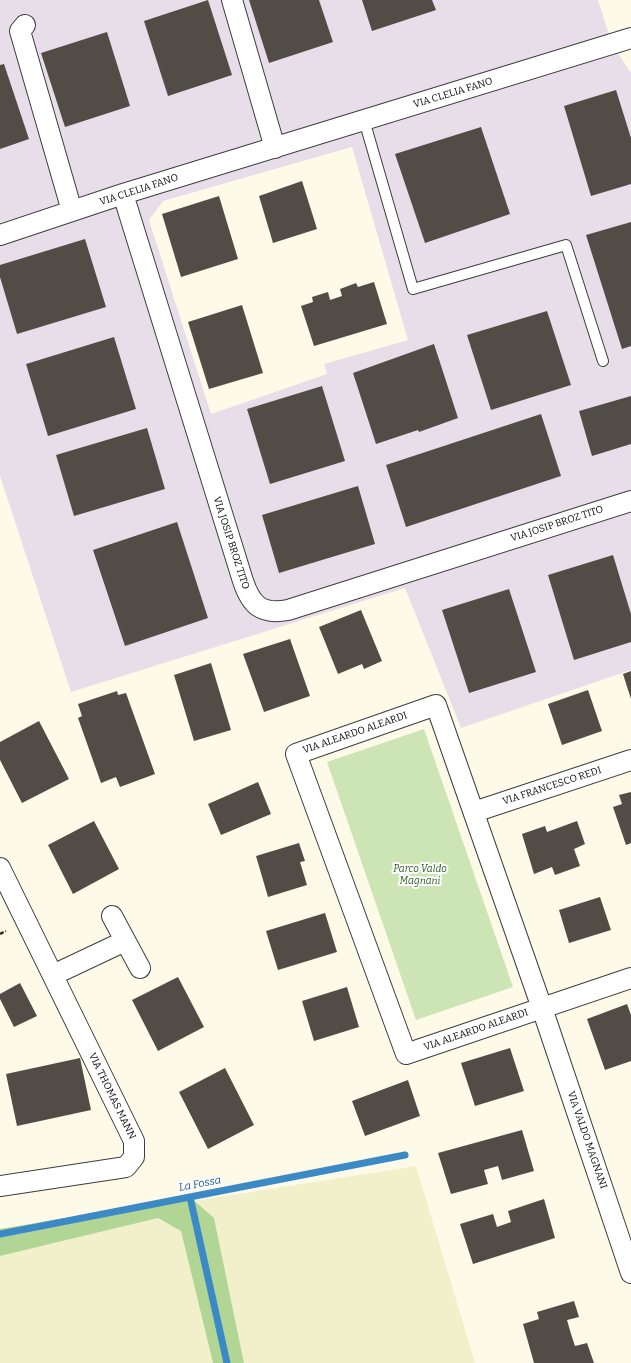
<!DOCTYPE html>
<html>
<head>
<meta charset="utf-8">
<style>
	body { margin:0 }
	canvas { display:block; background:#fefae8 }
</style>
</head>
<body>
<canvas width="631" height="1363"></canvas>
<script>
const ctx = document.querySelector('canvas').getContext('2d');
ctx.lineJoin = 'round';
function paint(path, color) {
  ctx.fillStyle = color;
  ctx.fill(path, 'evenodd');
}
function trace(path, color, width, dash) {
  ctx.strokeStyle = color;
  ctx.lineWidth = width;
  ctx.lineCap = dash ? 'butt' : 'round';
  ctx.setLineDash(dash || []);
  ctx.stroke(path);
}
function label(font, color, halo, rows, align = 'center') {
  ctx.font = font + ' Bitter,serif';
  ctx.lineWidth = 4;
  ctx.setLineDash([]);
  ctx.textBaseline = 'middle';
  ctx.strokeStyle = halo;
  ctx.fillStyle = color;
  for (const [text, x, y, turn = 0] of rows) {
    ctx.save();
    ctx.translate(x, y);
    ctx.rotate((+turn || 0) * Math.PI / 180);
    ctx.textAlign = isNaN(turn) ? turn : align;
    if (halo) ctx.strokeText(text, 0, 0);
    ctx.fillText(text, 0, 0);
    ctx.restore();
  }
}
const industrial = new Path2D(`
	M0 0H598L612 44 631 73V670L461 728 405 588 71 692 0 476ZM352 147 408 340 324 364 327 374 211 414 149 220 163 201Z`);
const farmland = new Path2D(`
	M416 1166 475 1363H244L214 1218 190 1197 194 1201Z
	M158 1218 181 1231 213 1363H0V1256Z`);
const green = new Path2D(`
	M424 729 513 987 416 1020 327 762Z`);
const forest = new Path2D(`
	M190 1197 214 1218 244 1363H213L181 1231 158 1218 0 1256V1229Z`);
const stream = new Path2D(`
	M190 1197 227 1363
	M0 1234 405 1155`);
const building = new Path2D(`
	M208 0 232 75 168 96 144 21Z
	M249 0H319L333 42 269 63Z
	M362 0H432L436 10 372 31Z
	M107 32 130 106 65 127 41 53Z
	M4 64 29 139 0 149V65Z
	M616 90 631 138V184L591 196 564 106Z
	M481 127 510 214 425 243 395 154Z
	M302 181 317 229 273 243 259 196Z
	M219 196 238 259 181 277 162 214Z
	M631 222V346L622 349 586 235Z
	M85 239 106 307 17 334 0 277V265Z
	M374 282 387 324 314 346 301 306 313 302 312 297 328 292 330 300 342 296 340 289 356 283 358 287Z
	M242 305 263 373 209 389 188 322Z
	M547 311 571 385 491 410 467 335Z
	M114 337 136 409 48 436 26 364Z
	M434 344 458 418 419 432 418 430 376 444 353 373Z
	M322 386 345 461 270 484 247 409Z
	M631 396V444L592 456 579 411Z
	M541 414 561 476 406 527 386 465Z
	M147 428 165 489 74 516 56 455Z
	M358 486 375 544 279 573 262 515Z
	M177 522 208 618 125 646 93 550Z
	M613 555 631 614V642L574 660 548 575Z
	M509 589 536 672 469 693 442 610Z
	M361 610 382 661 364 669 362 664 338 674 319 627Z
	M290 639 310 696 264 712 243 654Z
	M211 663 231 730 194 741 174 675Z
	M631 671V699L623 674Z
	M588 690 602 731 562 745 548 704Z
	M117 691 118 695 126 693 155 774 120 787 116 777 101 783 78 718 82 716 78 704Z
	M39 721 69 779 22 803 0 760V742Z
	M258 782 271 814 221 835 208 804Z
	M631 792V843L626 845 613 807 622 804 619 795Z
	M94 821 119 869 73 894 48 845Z
	M577 821 585 844 574 849 580 866 555 875 552 867 534 874 522 834 545 826 547 832Z
	M299 843 305 861 300 862 307 885 268 897 256 856Z
	M600 897 611 930 569 943 559 910Z
	M325 913 337 952 278 970 266 931Z
	M178 977 204 1027 158 1051 132 1000Z
	M20 983 37 1016 14 1027 0 999V994Z
	M347 987 359 1027 314 1041 302 1001Z
	M627 1004 631 1015V1061L605 1070 587 1019Z
	M510 1048 524 1091 475 1106 461 1063Z
	M80 1058 91 1110 17 1126 6 1074Z
	M225 1068 254 1125 208 1149 179 1092Z
	M408 1080 420 1116 365 1136 352 1101Z
	M522 1130 534 1171 502 1180 498 1166 484 1170 488 1184 451 1194 438 1153Z
	M544 1199 555 1238 473 1264 460 1224 493 1214 497 1227 511 1222 508 1211Z
	M574 1301 579 1317 567 1320 571 1334 575 1346 587 1343 594 1363H534L523 1324 539 1319 537 1312Z`);
const path = new Path2D(`
	M0 934 6 931`);
const service = new Path2D(`
	M364 120 413 289 566 245 603 361`);
const minor = new Path2D(`
	M232 0 275 148
	M25 25 20 31 72 211
	M123 194 243 581C251 605 261 615 288 610L631 501
	M0 235 123 194 631 38
	M474 812 631 760
	M0 868 134 1141V1157L126 1167 0 1186
	M112 916 140 968
	M53 975 125 941
	M631 978 406 1054 296 754 436 705 542 1008 631 1273`);
const streetNames = [
	["VIA CLELIA FANO",453,93,-17],
	["VIA CLELIA FANO",139,190,-18],
	["VIA JOSIP BROZ TITO",557,524,-18],
	["VIA JOSIP BROZ TITO",231,543,72],
	["VIA ALEARDO ALEARDI",355,733,-19],
	["VIA FRANCESCO REDI",552,786,-18],
	["VIA ALEARDO ALEARDI",476,1030,-19],
	["VIA THOMAS MANN",112,1096,64],
	["VIA VALDO MAGNANI",587,1140,71]
];
const parkNames = [
	["Parco Valdo",420,869],
	["Magnani",420,881]
];
const waterNames = [
	["La Fossa",200,1184,-11]
];
paint(industrial, '#e8dee9');
paint(farmland, '#f2efcb');
paint(green, '#cde5b5');
paint(forest, '#b0d595');
trace(stream, '#3b8ac5', 7);
paint(building, '#524c47');
trace(service, '#3d3d3d', 12);
trace(minor, '#3d3d3d', 22);
trace(path, '#2c2c2c', 2.5, [4, 2]);
trace(service, '#fff', 10);
trace(minor, '#fff', 20);
label('10px', '#0a0a0a', '#fff', streetNames);
label('italic 10px', '#2a5d1f', '#fff', parkNames);
label('italic 11px', '#1b5c94', '#fff', waterNames);
</script>
</body>
</html>
